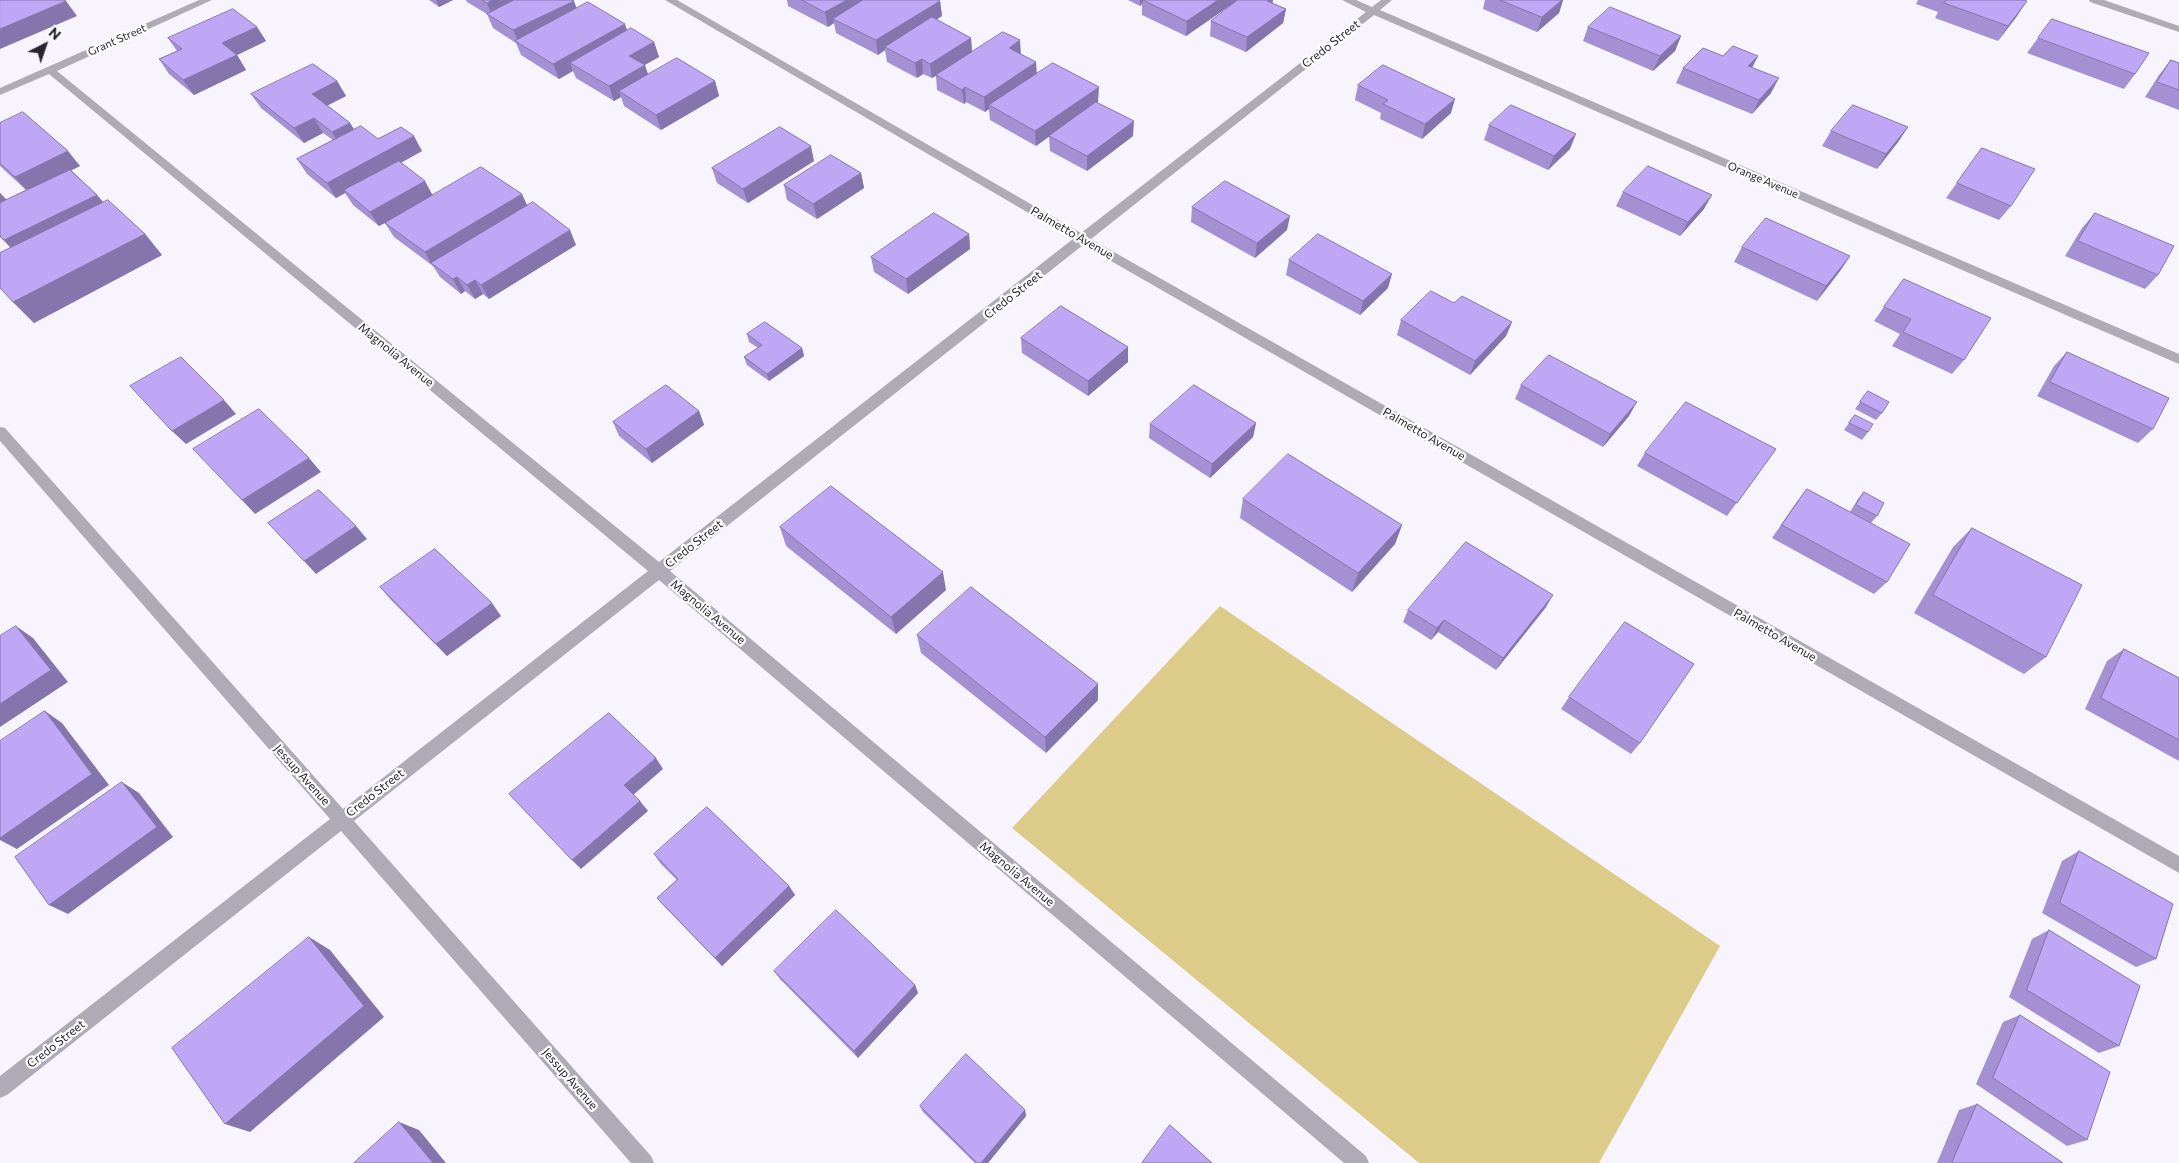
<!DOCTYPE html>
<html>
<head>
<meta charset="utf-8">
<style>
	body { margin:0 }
	#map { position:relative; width:2179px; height:1163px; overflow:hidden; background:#f7f4fe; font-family:Commissioner,sans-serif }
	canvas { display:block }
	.north { position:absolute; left:20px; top:20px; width:50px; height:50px; -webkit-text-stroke:4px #fff; paint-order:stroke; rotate:41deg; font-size:14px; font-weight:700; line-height:20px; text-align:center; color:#28262f }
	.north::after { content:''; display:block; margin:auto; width:18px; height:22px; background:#28262f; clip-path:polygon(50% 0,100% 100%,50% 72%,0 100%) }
</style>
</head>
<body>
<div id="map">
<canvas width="2179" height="1163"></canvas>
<div class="north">N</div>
</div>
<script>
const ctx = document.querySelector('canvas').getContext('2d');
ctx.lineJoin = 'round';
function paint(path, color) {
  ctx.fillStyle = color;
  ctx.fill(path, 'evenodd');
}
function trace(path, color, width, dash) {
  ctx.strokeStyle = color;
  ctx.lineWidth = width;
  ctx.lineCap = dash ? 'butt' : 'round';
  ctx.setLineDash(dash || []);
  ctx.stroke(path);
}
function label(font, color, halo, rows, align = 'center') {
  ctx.font = font + ' Commissioner,sans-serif';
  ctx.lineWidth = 4.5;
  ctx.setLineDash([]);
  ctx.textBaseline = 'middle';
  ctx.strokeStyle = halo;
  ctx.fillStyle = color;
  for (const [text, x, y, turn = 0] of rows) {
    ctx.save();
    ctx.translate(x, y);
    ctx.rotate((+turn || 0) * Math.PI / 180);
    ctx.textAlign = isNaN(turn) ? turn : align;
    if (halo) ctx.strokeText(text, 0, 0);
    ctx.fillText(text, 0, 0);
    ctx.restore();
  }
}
const green = new Path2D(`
	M1220 606 1720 946 1599 1163H1419L1012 828Z`);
const minor = new Path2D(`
	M199 0H212L57 71 659 562 1073 239 665 0H677L1081 233 1366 12 1342 0H1356L1372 7 1381 0H1392L1380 10 2179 354V364L1374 15 1091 239 2179 856V873L1083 245 670 571 1366 1156 1369 1163H1344L659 580 354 821 651 1156 654 1163H631L341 831 7 1095 0 1098V1076L330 819 0 441V427L5 428 343 809 648 571 49 74 0 95V88Z
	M2089 0H2104L2179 26V32L2090 2Z`);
const wall = new Path2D(`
	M429 0H453L439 7Z
	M466 0H573L576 8 654 42 659 57 644 65 648 75 715 81 719 96 661 130 624 106 621 97 614 101 576 78 573 71 559 79 521 55 516 43 493 28 487 14 467 2Z
	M787 0H938L940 1 942 16 936 20 971 38 972 52 1021 54 1037 74 1098 102 1097 103 1133 136 1087 171 1050 151 1049 136 1036 146 990 120 989 109 985 112 966 102 964 104 937 90 936 76 932 78 923 74 917 78 887 62 885 50 878 55 836 33 834 23 828 27 788 6Z
	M1128 0H1238L1186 36 1142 15V4L1140 6Z
	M1273 0 1272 3 1286 9 1283 23 1246 52 1210 36 1211 21Z
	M1485 0H1563L1559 13 1537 32 1483 9Z
	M1918 0H2023L2017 16 1998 41 1935 18 1938 12 1916 4Z
	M257 27 266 41 237 55 246 70 194 95 169 74 159 59 177 51 168 38Z
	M1588 27 1681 36 1675 51 1653 71 1583 41Z
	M2038 38 2135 74 2124 89 2027 53Z
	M1723 56H1758L1752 68 1771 93 1752 114 1676 83 1683 68Z
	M2171 60 2179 63V110L2145 97 2159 75Z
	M337 81 346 96 327 105 350 123 354 130 378 139 422 151 401 163 433 195 527 206 576 245 489 299 483 294 475 299 465 291 461 294 440 277 433 266 394 237 385 223 379 226 353 205 345 193 336 198 307 174 297 159 333 140 323 133 304 143 261 108 251 94Z
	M1358 85 1451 113 1422 139 1380 119 1381 113 1355 100Z
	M0 123 80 166 71 170 97 195 103 202 145 234 162 255 34 323 13 302 11 248 0 237V193L6 200 26 190 0 166Z
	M1489 125 1570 149 1548 170 1484 140Z
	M1908 127 1898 142 1877 169 1822 146 1831 131Z
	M1982 148 2011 206 1999 220 1946 198Z
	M814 161 748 203 717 183 712 168Z
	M861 173 864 188 817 219 787 200 784 185Z
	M1623 192 1704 209 1680 236 1616 206Z
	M1192 207 1287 230 1255 258 1191 222Z
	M2095 213 2158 275 2145 289 2065 256 2082 228Z
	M969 234 970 249 908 294 874 272 871 257Z
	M1742 247 1850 256 1840 271 1817 301 1734 262Z
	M1289 260 1388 288 1360 315 1286 275Z
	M1904 279 1964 360 1952 374 1892 346 1900 334 1874 321Z
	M1454 303 1512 322 1506 336 1470 375 1397 335 1401 320Z
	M747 334 802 348 804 356 769 381 747 365 744 357 758 348 749 342Z
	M1021 338 1128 347V362L1088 396 1022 353Z
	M2067 352 2153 429 2138 443 2037 396 2054 366Z
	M1521 385 1629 416 1603 447 1515 399Z
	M1868 391 1882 413 1876 420 1855 409Z
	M699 411 704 425 652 463 619 436 613 422Z
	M1855 415 1868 432 1862 440 1844 430Z
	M1256 423 1253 437 1210 478 1149 438 1150 424Z
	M1776 449 1727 516 1637 466 1645 453Z
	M1807 489 1887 582 1874 594 1772 538 1796 503Z
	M1864 492 1877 516 1871 523 1850 512 1858 499Z
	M1243 499 1402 525 1395 544 1352 592 1240 518Z
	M780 527 946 590 896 634 786 546Z
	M1972 528 2046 657 2024 674 1914 613 1953 547Z
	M380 587 501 616 447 656 391 600Z
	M1546 607 1496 670 1438 632 1431 640 1403 622 1408 610Z
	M917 635 1098 684V700L1046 753 921 653Z
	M2124 649 2179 678V761L2085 709 2107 661Z
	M1569 697 1640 743 1631 754 1561 709Z
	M2079 851 2156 959 2136 967 2042 913 2062 861Z
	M654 854 789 886 795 895 722 966 665 907 657 898 677 880 661 864Z
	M2049 930 2119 1046 2099 1053 2009 997 2032 939Z
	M774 971 915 985 918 993 858 1058 780 979Z
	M2020 1015 2087 1140 2067 1146 1976 1084 2003 1022Z
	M1977 1104 2063 1163H1937L1959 1110Z
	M920 1106 1025 1110 1026 1116 988 1163H975L923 1112Z`);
const shadedWall = new Path2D(`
	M436 0H453L439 7Z
	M493 0H527L493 18 487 3Z
	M847 0H875L833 19 834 23 828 27 825 12Z
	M1140 0H1149H1143L1142 4 1140 6Z
	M1218 0H1238L1186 36 1187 21Z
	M1268 0H1273L1271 11 1267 1Z
	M1562 0H1563L1559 13 1537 32 1542 17Z
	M66 1 77 16 0 49V29Z
	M574 1 579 15 519 43 513 30Z
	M940 1 942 16 888 49 885 47V50L878 55 876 40Z
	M2027 1 2017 16 1998 41 2008 26Z
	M1286 9 1283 23 1246 52 1247 37Z
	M625 24 630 39 570 63 573 71 559 79 553 64Z
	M257 27 266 41 237 55 246 70 194 95 183 80 222 43Z
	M1681 36 1675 51 1653 71 1660 56Z
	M971 38 972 52 932 78 930 64Z
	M1020 40 1021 55 1009 48Z
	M654 42 659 57 634 71 629 56Z
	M1758 56 1750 71 1748 66Z
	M922 59 923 74 917 78 915 63Z
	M1036 62 1037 76 989 105V109L985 112 984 97Z
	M645 65 650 80 619 91 621 97 614 101 609 86Z
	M1779 78 1771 93 1752 114 1759 100Z
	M337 81 346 96 321 109 312 94Z
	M715 81 719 96 661 130 656 115Z
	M965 87 966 102 964 104 962 90Z
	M1099 87 1098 102 1036 146 1035 131Z
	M1455 99 1451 113 1422 139 1425 124Z
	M314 118 323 133 304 143 294 128Z
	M1134 121 1133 136 1087 171V156Z
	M350 123 359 137 341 147 332 132Z
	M1908 127 1898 142 1877 169 1886 154Z
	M1576 134 1570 149 1548 170 1554 156Z
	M414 136 422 151 346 192 344 190 345 193 336 198 327 183Z
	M811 146 814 161 748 203 743 189Z
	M68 151 80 166 28 192 15 177Z
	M861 173 864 188 817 219 813 204Z
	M425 181 433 196 379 226 370 212Z
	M0 193 8 201 0 205Z
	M522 194 529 209 431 263 433 267 425 252Z
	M97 195 109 209 17 255 4 240Z
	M1712 195 1704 209 1680 236 1688 222Z
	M1290 216 1287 230 1255 258 1257 243Z
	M570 230 576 245 489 299 481 285Z
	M145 234 162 255 34 323 13 302Z
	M969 234 970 249 908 294 906 279Z
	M1850 256 1840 271 1817 301 1826 286Z
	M1392 274 1388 288 1360 315 1363 301Z
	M457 277 465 291 461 294 453 279Z
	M475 280 483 294 475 299 467 285Z
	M1512 322 1506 336 1470 375 1475 361Z
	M1128 347V362L1088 396V381Z
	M802 348 804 356 769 381 767 374Z
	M224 400 236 414 186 444 172 431Z
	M1637 402 1629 416 1603 447 1610 434Z
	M699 411 704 425 652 463 646 449Z
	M1256 423 1253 437 1210 478 1212 464Z
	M309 458 321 472 255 514 242 500Z
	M1402 525 1395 544 1352 592 1358 573Z
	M356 526 367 539 316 574 304 561Z
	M943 572 946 590 896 634 891 617Z
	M1553 595 1546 607 1496 670 1503 658Z
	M492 603 501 616 447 656 436 644Z
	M1444 620 1438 632 1431 640 1437 628Z
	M16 626 33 638 68 682 0 727V704Z
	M1098 684V700L1046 753 1045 737Z
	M45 711 62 723 109 785 17 849 0 840V838Z
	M656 758 663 769 632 796 624 785Z
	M122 782 139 793 173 837 68 914 49 905Z
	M640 801 648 811 581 869 572 860Z
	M789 886 795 895 722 966 715 958Z
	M309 937 330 950 384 1017 250 1132 225 1124Z
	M915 985 918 993 858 1058 854 1051Z
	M1025 1110 1026 1116 988 1163H981Z
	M399 1122 419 1130 446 1163H433Z`);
const building = new Path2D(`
	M0 0H65L66 1 0 29Z
	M482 0H493L487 3Z
	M514 0H573L574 1 513 30 487 14Z
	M802 0H847L825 12Z
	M863 0H938L940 1 876 40 833 19Z
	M1143 0H1218L1187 21Z
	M1238 0H1268L1267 1 1286 9 1247 37 1211 21Z
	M1500 0H1562L1542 17Z
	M1947 0H2023L2027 1 2008 26 1944 3Z
	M588 2 625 24 553 64 515 41Z
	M1610 7 1681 36 1660 56 1588 27Z
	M233 9 257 27 222 43 237 55 183 80 159 59 182 49 168 38Z
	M932 17 971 38 930 64 922 59 915 63 885 47Z
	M2052 19 2149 53 2135 74 2038 38Z
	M631 28 654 42 629 56 645 65 609 86 570 63Z
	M1003 32 1020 40 1009 48 1036 62 984 97 965 87 962 90 936 75Z
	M1733 46 1758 56 1748 66 1779 78 1759 100 1683 68 1703 48 1723 56Z
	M677 58 715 81 656 115 619 91Z
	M2171 60 2179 63V90L2157 82Z
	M1053 63 1099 87 1035 131 989 105Z
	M313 64 337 81 312 94 350 123 332 132 314 118 294 128 251 94Z
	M1383 65 1455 99 1425 124 1383 104 1388 100 1358 85Z
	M1096 102 1134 121 1087 156 1049 136Z
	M1511 105 1576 134 1554 156 1489 125Z
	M1853 105 1908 127 1886 154 1831 131Z
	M23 112 68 151 15 177 0 163V123Z
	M361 126 378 139 401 127 414 136 327 183 297 159Z
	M780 127 811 146 743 189 712 168Z
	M1982 148 2035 169 2011 206 1957 183Z
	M831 155 861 173 813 204 784 185Z
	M399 161 425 181 370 212 344 190Z
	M1648 166 1712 195 1688 222 1623 192Z
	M481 167 522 194 425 252 385 223Z
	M70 170 97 195 4 240 0 236V203Z
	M1225 181 1290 216 1257 243 1192 207Z
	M108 200 145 234 13 302 0 288V253Z
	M533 202 570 230 481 285 475 280 467 285 457 277 453 279 431 263Z
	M934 213 969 234 906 279 871 257Z
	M2095 213 2174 246 2158 275 2078 241Z
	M1766 218 1850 256 1826 286 1742 247Z
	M1318 234 1392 274 1363 301 1289 260Z
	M1904 279 1991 318 1964 360 1903 332 1911 319 1884 307Z
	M1431 291 1454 303 1462 296 1512 322 1475 361 1401 320Z
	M1061 306 1128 347 1088 381 1021 338Z
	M765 322 802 348 767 374 744 357 762 345 747 334Z
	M2067 352 2169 398 2153 429 2050 382Z
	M1549 355 1637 402 1610 434 1521 385Z
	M181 357 224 400 172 431 130 386Z
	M666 385 699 411 646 449 613 422Z
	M1194 385 1256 423 1212 464 1150 424Z
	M1868 391 1889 402 1882 413 1860 402Z
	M1686 402 1776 449 1737 503 1645 453Z
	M259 409 309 458 242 500 193 449Z
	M1855 415 1873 424 1868 432 1849 423Z
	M1288 454 1402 525 1358 573 1243 499Z
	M831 486 943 572 891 617 780 527Z
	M1807 489 1910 544 1887 582 1782 525Z
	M319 490 356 526 304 561 268 523Z
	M1864 492 1884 503 1877 516 1856 505Z
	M1972 528 2082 585 2046 657 1933 595Z
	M1466 542 1553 595 1503 658 1444 620 1437 628 1408 610Z
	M435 549 492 603 436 644 380 587Z
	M971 587 1098 684 1045 737 917 635Z
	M1625 622 1694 664 1640 743 1569 697Z
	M16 626 51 670 0 704V636Z
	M2124 649 2179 678V740L2101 698Z
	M45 711 92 774 0 838V741Z
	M609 713 656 758 624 785 640 801 572 860 509 794Z
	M122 782 157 827 49 905 15 857Z
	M707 807 789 886 715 958 657 898 678 879 654 854Z
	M2079 851 2173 904 2156 959 2060 903Z
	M836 910 915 985 854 1051 774 971Z
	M2049 930 2140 986 2119 1046 2027 990Z
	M309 937 364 1006 225 1124 172 1048Z
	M2020 1015 2110 1072 2087 1140 1993 1078Z
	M966 1054 1025 1110 981 1163H977L920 1106Z
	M1977 1104 2063 1163H1952Z
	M399 1122 433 1163H354Z
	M1170 1125 1212 1163H1142Z`);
const farStreetnames = [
	["Grant Street",117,40,-24],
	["Orange Avenue",1763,180,23]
];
const streetNames = [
	["Credo Street",1331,44,-38],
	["Palmetto Avenue",1072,233,30],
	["Credo Street",1013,295,-38],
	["Magnolia Avenue",396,355,39],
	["Palmetto Avenue",1424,434,30],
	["Credo Street",694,544,-38],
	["Magnolia Avenue",708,612,40],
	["Palmetto Avenue",1775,635,30],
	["Jessup Avenue",302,775,48],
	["Credo Street",375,793,-38],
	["Magnolia Avenue",1017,874,40],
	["Credo Street",56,1044,-38],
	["Jessup Avenue",570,1079,49]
];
paint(green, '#dccb89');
paint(minor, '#aeabb6');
paint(wall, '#a590d3');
paint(shadedWall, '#8675ac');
paint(building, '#c0a7f5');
trace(building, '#8675ac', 1);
label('11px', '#28262f', '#fff', farStreetnames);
label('12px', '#28262f', '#fff', streetNames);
</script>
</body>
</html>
